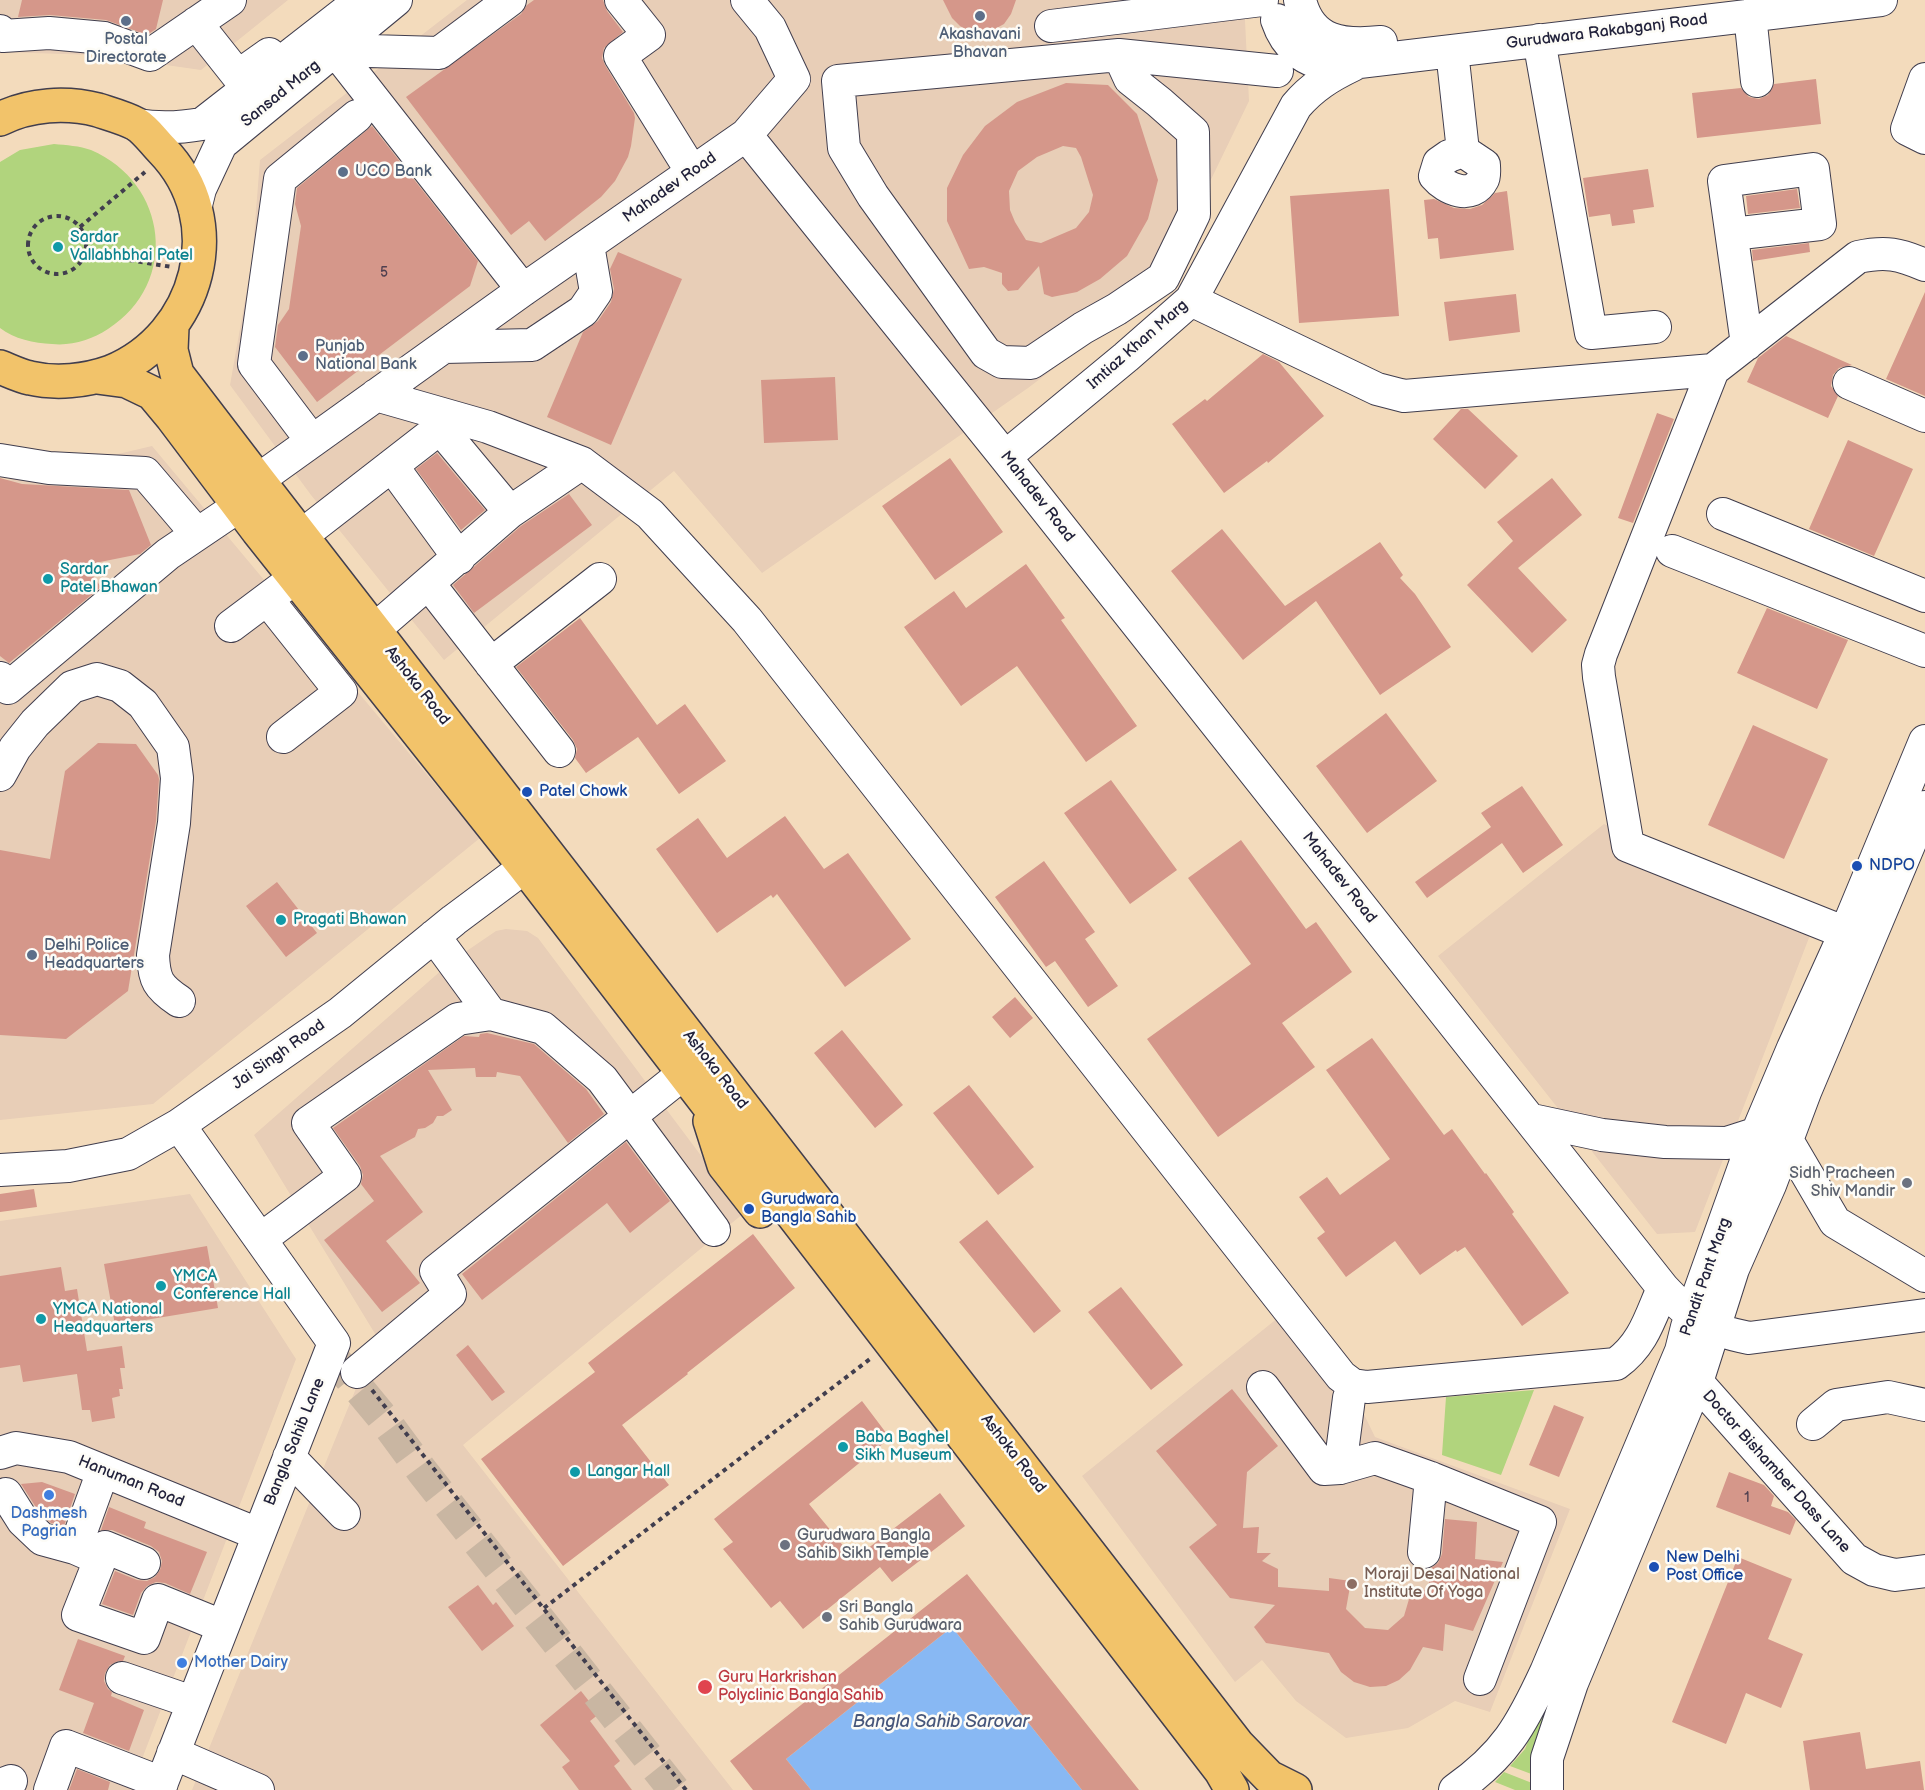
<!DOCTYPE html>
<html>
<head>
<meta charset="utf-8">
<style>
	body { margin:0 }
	canvas { display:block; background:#f3dbbc }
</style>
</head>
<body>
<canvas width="1925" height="1790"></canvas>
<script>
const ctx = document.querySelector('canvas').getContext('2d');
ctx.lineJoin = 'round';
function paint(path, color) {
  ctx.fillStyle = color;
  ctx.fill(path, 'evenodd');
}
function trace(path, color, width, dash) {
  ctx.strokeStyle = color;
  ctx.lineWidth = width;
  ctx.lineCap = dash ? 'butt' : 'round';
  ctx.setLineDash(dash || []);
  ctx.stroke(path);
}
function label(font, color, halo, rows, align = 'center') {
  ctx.font = font + ' "Balsamiq Sans",sans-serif';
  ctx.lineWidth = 5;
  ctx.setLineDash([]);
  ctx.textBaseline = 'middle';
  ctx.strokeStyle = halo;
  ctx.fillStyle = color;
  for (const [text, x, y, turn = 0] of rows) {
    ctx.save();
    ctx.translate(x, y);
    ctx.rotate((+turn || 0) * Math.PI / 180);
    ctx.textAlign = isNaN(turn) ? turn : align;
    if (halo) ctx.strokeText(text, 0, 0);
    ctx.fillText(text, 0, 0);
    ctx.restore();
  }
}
const built = new Path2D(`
	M0 0H288L201 70 96 55 0 52Z
	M467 0H1244L1249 101 1157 291 1028 388 762 573 674 471 444 660 311 495 230 385 252 261 260 160Z
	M152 446 480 838 153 1104 0 1120V482Z
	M1604 824 1819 912 1695 1232 1657 1234 1438 956Z
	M506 929 527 931 538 938 744 1213 463 1445 733 1790H192L377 1337 254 1135 452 961 496 931Z
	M190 1194 296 1359 130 1790H0V1221Z
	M1279 1317 1358 1402 1375 1437 1570 1509 1490 1712 1455 1701 1408 1728 1346 1738 1296 1701 1262 1660 1235 1682 1082 1476Z`);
const green = new Path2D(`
	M54 144C66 145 80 146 91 150 168 183 180 283 108 329 91 340 72 346 52 344 34 343 14 339 0 328V162L20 150Z
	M1534 1390 1501 1475 1442 1455 1446 1397Z
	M1552 1680 1560 1683 1534 1775 1510 1766 1525 1749Z
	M1504 1772 1532 1783V1790H1515L1495 1782Z`);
const water = new Path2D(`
	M952 1627 1082 1790H811L786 1759Z`);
const building = new Path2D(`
	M22 0H163L156 29 147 35 106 20 50 15 18 17Z
	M534 0H603L607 11 623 32 604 48 602 58 605 65 634 113 635 118 631 146 628 157 615 181 601 197 545 241 529 221 511 235 406 97 521 14 527 5Z
	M943 0H1016L1011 14 1004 24 993 30 982 33 969 31 960 26 952 18Z
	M1816 79 1821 124 1697 138 1692 93 1741 88 1749 97 1759 99 1768 95 1774 84Z
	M1066 83 1108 85 1137 114 1158 180 1148 219 1127 256 1100 279 1077 292 1052 297 1044 294 1039 266 1018 290 1008 291 1002 284V273L984 267 969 269 947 221V188L963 155 985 126 1017 102ZM1063 146 1076 148 1081 157 1093 195 1089 212 1076 228 1041 243 1026 240 1015 222 1010 210 1009 191 1018 171 1037 157Z
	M372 126 478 261 470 286 317 402 275 347 278 325 289 309 301 226 295 204 297 188Z
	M1648 169 1654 207 1633 210 1635 223 1612 226 1610 214 1589 217 1583 178Z
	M1389 189 1399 316 1299 323 1290 196Z
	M1797 189 1800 208 1748 214 1746 196Z
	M1507 191 1514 250 1440 259 1438 238 1428 239 1424 200 1434 199 1454 208 1470 209 1482 205 1495 193Z
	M1809 243 1810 252 1753 261 1752 250Z
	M618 252 682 279 611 445 547 417 583 332 598 321 611 302 614 289 610 269Z
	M1925 292V396L1886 379Z
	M1516 294 1520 332 1449 341 1444 302Z
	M1786 336 1852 365 1839 368 1833 375 1831 386 1838 396 1828 418 1747 382 1758 358Z
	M1263 354 1279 362 1324 416 1268 463 1267 461 1224 493 1172 424 1205 399 1207 401Z
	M835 377 838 440 764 443 761 380Z
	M1461 409H1468L1518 456 1485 489 1433 439Z
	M1657 413 1674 419 1633 523 1618 518Z
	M1848 440 1913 469 1874 556 1809 529Z
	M437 453 485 510 461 530 416 469Z
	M950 458 1003 532 935 580 882 506Z
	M0 478 22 484 129 490 151 545 140 554 85 565 101 587 9 663 0 656Z
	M1552 478 1582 515 1518 568 1567 620 1532 653 1467 585 1513 541 1497 522Z
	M569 494 592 525 474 613 453 585 521 526Z
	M1222 529 1285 606 1380 542 1403 575 1400 578 1415 594 1451 647 1380 695 1316 601 1243 660 1171 571Z
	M1026 564 1065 618 1061 620 1137 726 1086 762 1017 666 961 706 904 627 954 591 966 608Z
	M1767 608 1848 640 1817 709 1737 673Z
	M580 618 657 725 685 704 726 761 679 794 638 737 586 773 575 758 577 749 573 740 516 667Z
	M1386 713 1437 781 1367 833 1316 766Z
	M1753 725 1828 759 1784 859 1708 825Z
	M98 743 136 744 158 775 159 779 156 821 128 991 66 1039 0 1035V850L50 859 65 771Z
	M1111 780 1177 870 1130 904 1064 813Z
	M1522 786 1563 845 1523 873 1502 843 1427 898 1415 882 1491 827 1481 813Z
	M785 816 824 869 848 853 911 939 845 987 777 894 773 898 771 895 717 933 656 849 698 818 727 858Z
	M1241 840 1306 929 1316 922 1352 972 1282 1023 1315 1067 1218 1137 1147 1039 1251 964 1188 878Z
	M1044 861 1095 932 1085 939 1118 986 1088 1007 1055 961 1046 967 995 897Z
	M277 882 317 933 286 957 246 906Z
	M1015 997 1033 1018 1010 1038 992 1017Z
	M842 1030 903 1105 875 1128 814 1053Z
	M487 1033 534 1044 586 1089 604 1114 568 1143 520 1076 497 1072 496 1077H476L475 1068 428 1070 452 1110 443 1116H437L433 1123 425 1128 418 1129 415 1137 380 1156 423 1212 386 1241 420 1283 382 1312 324 1240 374 1201 361 1184 363 1175 360 1166 333 1128 464 1036 479 1037 480 1034Z
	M1372 1038 1444 1135 1452 1129 1485 1174 1486 1173 1514 1212 1512 1214 1569 1293 1522 1326 1465 1247 1457 1252 1456 1250 1420 1275 1395 1241 1346 1277 1317 1238 1325 1232 1299 1197 1327 1177 1340 1195 1390 1159 1326 1070Z
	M969 1085 1034 1167 998 1195 933 1113Z
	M626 1142 670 1201 630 1233 607 1203 482 1300 462 1274Z
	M34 1189 37 1207 0 1212V1194Z
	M987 1220 1061 1311 1034 1333 959 1242Z
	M753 1234 795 1288 687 1373 688 1374 622 1425 669 1485 563 1566 481 1459 595 1372 588 1363Z
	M207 1246 218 1308 115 1325 104 1264Z
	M61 1267 65 1291 77 1289 87 1351 122 1346 125 1368H120L123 1389H119L120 1396 112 1398 115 1418 92 1422 90 1410H82L77 1374 23 1382 20 1365 0 1368V1276Z
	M1121 1287 1183 1365 1151 1390 1088 1312Z
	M468 1345 505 1392 492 1401 456 1355Z
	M1232 1389 1278 1446 1247 1472 1243 1528 1259 1527 1257 1553H1271L1262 1561 1278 1569V1587L1329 1591V1578L1351 1581 1346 1609 1365 1628 1388 1630 1404 1616 1412 1589 1428 1590 1431 1568 1438 1563 1442 1554 1445 1519 1477 1522 1475 1559 1503 1562 1473 1631 1445 1624 1443 1651 1423 1647 1410 1670 1399 1680 1386 1686 1370 1687 1354 1682 1341 1672 1329 1653 1266 1643 1254 1627 1275 1605 1230 1598 1189 1547 1217 1525 1156 1451Z
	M862 1401 890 1438 809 1504 854 1559 940 1493 965 1526 892 1582 880 1567 803 1629 780 1601 771 1608 723 1549 733 1542 714 1519Z
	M1554 1405 1584 1417 1559 1477 1529 1465Z
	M1729 1472 1764 1485 1774 1496 1771 1506 1788 1512 1796 1520 1790 1535 1716 1507Z
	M42 1482 75 1494 64 1526 51 1523 37 1509 21 1484Z
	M109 1507 146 1522 144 1528 207 1552 190 1594 165 1583 156 1582 147 1586 141 1593 133 1615 102 1604 115 1571 137 1580 147 1581 155 1577 160 1570 162 1561 159 1552 151 1546 112 1530H101Z
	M1738 1557 1792 1579 1768 1639 1803 1654 1781 1708 1746 1693 1726 1744 1672 1722Z
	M967 1574 1139 1790H1082L952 1627 786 1759 811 1790H753L730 1761Z
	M478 1585 493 1605 496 1602 514 1626 482 1651 448 1607Z
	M78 1639 125 1656 123 1661H118L110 1665 105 1673 104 1681 108 1689 112 1692 111 1696 144 1710 129 1751 83 1733 94 1703 59 1690Z
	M581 1691 599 1714 590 1721 620 1761 614 1766 632 1790H579L562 1767 570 1761 540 1725Z
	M1860 1732 1866 1769 1920 1761 1924 1790H1810L1803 1741Z
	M77 1769 110 1782 108 1790H69Z`);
const minorTunnel = new Path2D(`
	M330 1354 383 1418 422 1471 674 1790`);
const path = new Path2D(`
	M28 245a29 29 0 1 1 58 0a29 29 0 1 1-58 0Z
	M80 227 145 172
	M85 253 172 267
	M372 1390 686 1790
	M544 1608 870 1359`);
const minor = new Path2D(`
	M621 0 649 35 620 56 692 172
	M1300 0C1310 43 1344 46 1381 42
	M1750 15 1757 81
	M1277 20C1286 47 1305 63 1334 65L1881 0
	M196 23 238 76 269 54
	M1051 26 1262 0
	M0 31 3 36 49 33 104 38 150 55 230 0
	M1539 40 1591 333 1655 327
	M335 50 523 290
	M335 50 439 53 510 0
	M1452 51 1463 151
	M1119 55 1130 79 1159 102 1193 132 1194 214 1163 278 1117 309 1083 328 1031 363 1002 362 986 353 873 196 844 148 838 81 1119 55 1277 71
	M1925 79 1907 129 1925 138
	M137 125C160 129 179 128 202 124L361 0
	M746 135 1005 457 1663 1288C1692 1319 1707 1330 1749 1338L1925 1315
	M1463 151 1484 165C1484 169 1485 176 1483 179 1472 201 1446 189 1435 176L1439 163 1449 156Z
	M195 209 200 189 221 144 396 0
	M1732 234 1820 224 1813 169 1724 181 1747 344
	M1191 300 1377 389 1404 396 1713 370
	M444 347 532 345 583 311 596 292 588 245
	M1849 383 1925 416
	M376 395 488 427 582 463 650 514 747 620 1341 1376 1353 1385 1367 1387 1616 1364C1643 1345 1650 1318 1663 1288
	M312 441 254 364 280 179 357 116
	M1005 457 1126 357 1191 300 1296 106C1312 87 1330 76 1353 65
	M0 460 49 468 145 473 197 534
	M392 466 459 558
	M258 480 523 290 746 135 794 79 770 28 747 0
	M1723 514 1925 596
	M301 536 440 428 510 512
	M1672 551 1925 651
	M429 584 559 751
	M267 599 341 692 283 737
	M231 626 283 587
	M374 630 510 512 582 463
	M491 664 600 579
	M0 678 8 688 168 554 239 506
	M0 775 15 748 35 723 72 687 97 679 120 686 143 704 173 747 177 778 174 823 153 955C154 980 158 987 179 1001
	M1846 933 1628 846 1599 677 1598 665 1601 654 1713 370 1858 257C1886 251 1899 254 1925 265
	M434 936 491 1014
	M1532 1120 1602 1135 1665 1142 1727 1143 1758 1133
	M1787 1140 1835 1222 1925 1276
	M0 1170 68 1166 128 1154 179 1125 340 1013 454 920 525 867
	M261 1239 345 1176 308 1123 458 1019 491 1014 543 1028 602 1079 714 1230
	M357 1372 450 1294 436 1271 683 1074
	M1697 1382 1854 1559 1874 1570 1895 1575 1925 1571
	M1263 1387 1324 1469 1340 1468 1375 1458 1431 1478 1540 1522 1480 1679
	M1813 1424 1836 1405 1888 1397 1925 1405
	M0 1453 16 1448 69 1457 258 1534
	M289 1457 344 1514
	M1340 1468 1349 1398 1353 1385
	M6 1494 23 1521 42 1539 75 1548 100 1559
	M75 1548 103 1471
	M1424 1552 1431 1478
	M144 1563 105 1547 78 1615 144 1638 158 1600 222 1626
	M122 1678 192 1702
	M173 1753 258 1790
	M0 1785 11 1781
	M50 1790 66 1746 162 1783
	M159 1790 334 1343 179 1125
	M1455 1790C1505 1755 1521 1726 1546 1672L1681 1351 1687 1327 1752 1145 1793 1048 1847 929 1925 741
	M1547 1790V1758L1572 1683 1697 1382 1733 1269 1770 1185 1805 1092 1925 807`);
const major = new Path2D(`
	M0 119C30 104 66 102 98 110 110 114 125 118 136 124 146 130 154 142 162 150 231 221 199 336 111 372 86 381 56 384 30 378 20 376 10 371 0 367
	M172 327 171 350 177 374 258 480 1238 1745 1269 1777 1295 1790
	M97 377 127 381 152 393 172 417 258 531 525 867 1221 1771 1232 1790
	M710 1121 724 1165 760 1211`);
const markers = [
	[980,16,6,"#5c6f8a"],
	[126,21,6,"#5c6f8a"],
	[343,172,6,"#5c6f8a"],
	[58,247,6,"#0f9aa8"],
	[303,356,6,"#5c6f8a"],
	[48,579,6,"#0f9aa8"],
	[527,792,6,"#1a4fb4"],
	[1857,866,6,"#1a4fb4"],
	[281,920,6,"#0f9aa8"],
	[32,955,6,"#5c6f8a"],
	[1907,1183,6,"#6b7280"],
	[749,1209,6,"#1a4fb4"],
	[161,1286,6,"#0f9aa8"],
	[41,1319,6,"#0f9aa8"],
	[843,1447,6,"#0f9aa8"],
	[575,1472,6,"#0f9aa8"],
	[49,1495,6,"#3f7fe0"],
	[785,1545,6,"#6b7280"],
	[1654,1567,6,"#1a4fb4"],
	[1352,1584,6,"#8d6e63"],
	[827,1617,6,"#6b7280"],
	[182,1663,6,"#3f7fe0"],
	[705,1687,8,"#e0444e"]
];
const numberNames = [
	["5",384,273],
	["1",1747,1498]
];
const streetNames = [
	["Gurudwara Rakabganj Road",1607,32,-7],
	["Sansad Marg",281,94,-39],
	["Mahadev Road",670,188,-35],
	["Imtiaz Khan Marg",1138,345,-41],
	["Mahadev Road",1037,497,52],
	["Ashoka Road",417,686,52],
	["Mahadev Road",1339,878,52],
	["Jai Singh Road",279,1055,-35],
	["Ashoka Road",715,1070,52],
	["Pandit Pant Marg",1706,1277,-71],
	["Bangla Sahib Lane",295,1442,-68],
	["Ashoka Road",1013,1454,52],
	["Doctor Bishamber Dass Lane",1776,1472,48],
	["Hanuman Road",131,1482,22]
];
const serviceNames = [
	["Akashavani",980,35,"center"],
	["Bhavan",980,53,"center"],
	["Postal",126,40,"center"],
	["Directorate",126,58,"center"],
	["UCO Bank",355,172],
	["Punjab",315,347],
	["National Bank",315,365],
	["Delhi Police",44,946],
	["Headquarters",44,964]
];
const cultureNames = [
	["Sardar",70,238],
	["Vallabhbhai Patel",70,256],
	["Sardar",60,570],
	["Patel Bhawan",60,588],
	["Pragati Bhawan",293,920],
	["YMCA",173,1277],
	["Conference Hall",173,1295],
	["YMCA National",53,1310],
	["Headquarters",53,1328],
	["Baba Baghel",855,1438],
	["Sikh Museum",855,1456],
	["Langar Hall",587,1472]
];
const transitNames = [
	["Patel Chowk",539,792],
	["NDPO",1869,866],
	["Gurudwara",761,1200],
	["Bangla Sahib",761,1218],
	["New Delhi",1666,1558],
	["Post Office",1666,1576]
];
const worshipNames = [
	["Sidh Pracheen",1895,1174,"right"],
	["Shiv Mandir",1895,1192,"right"],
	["Gurudwara Bangla",797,1536],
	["Sahib Sikh Temple",797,1554],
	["Sri Bangla",839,1608],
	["Sahib Gurudwara",839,1626]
];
const shopNames = [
	["Dashmesh",49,1514],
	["Pagrian",49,1532],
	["Mother Dairy",194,1663,"left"]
];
const educationNames = [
	["Moraji Desai National",1364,1575],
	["Institute Of Yoga",1364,1593]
];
const healthNames = [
	["Guru Harkrishan",718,1678],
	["Polyclinic Bangla Sahib",718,1696]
];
const waterNames = [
	["Bangla Sahib Sarovar",941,1722]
];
paint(built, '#e8ceb7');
paint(green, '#b1d47d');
paint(water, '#88b8f3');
paint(building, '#d5978a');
trace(minorTunnel, '#c9b6a2', 32, [32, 16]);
trace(minor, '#413e4e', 34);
trace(major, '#413e4e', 36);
trace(path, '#413e4e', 4, [4.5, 4.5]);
trace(minor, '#fff', 32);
trace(major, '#f2c36a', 33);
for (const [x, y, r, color] of markers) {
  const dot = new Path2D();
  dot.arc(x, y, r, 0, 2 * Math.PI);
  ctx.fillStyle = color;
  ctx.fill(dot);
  trace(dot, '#fdfcf7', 2);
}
label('14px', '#4f3f4f', null, numberNames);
label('16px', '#22223b', '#fdfcf7', streetNames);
label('16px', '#4e5e75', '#fdfcf7', serviceNames, 'left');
label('16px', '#0d838f', '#fdfcf7', cultureNames, 'left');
label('16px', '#164399', '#fdfcf7', transitNames, 'left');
label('16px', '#5b616d', '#fdfcf7', worshipNames, 'left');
label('16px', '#366cbe', '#fdfcf7', shopNames);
label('16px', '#785e54', '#fdfcf7', educationNames, 'left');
label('16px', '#be3a42', '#fdfcf7', healthNames, 'left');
label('italic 18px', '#46567b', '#fdfcf7', waterNames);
</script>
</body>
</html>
